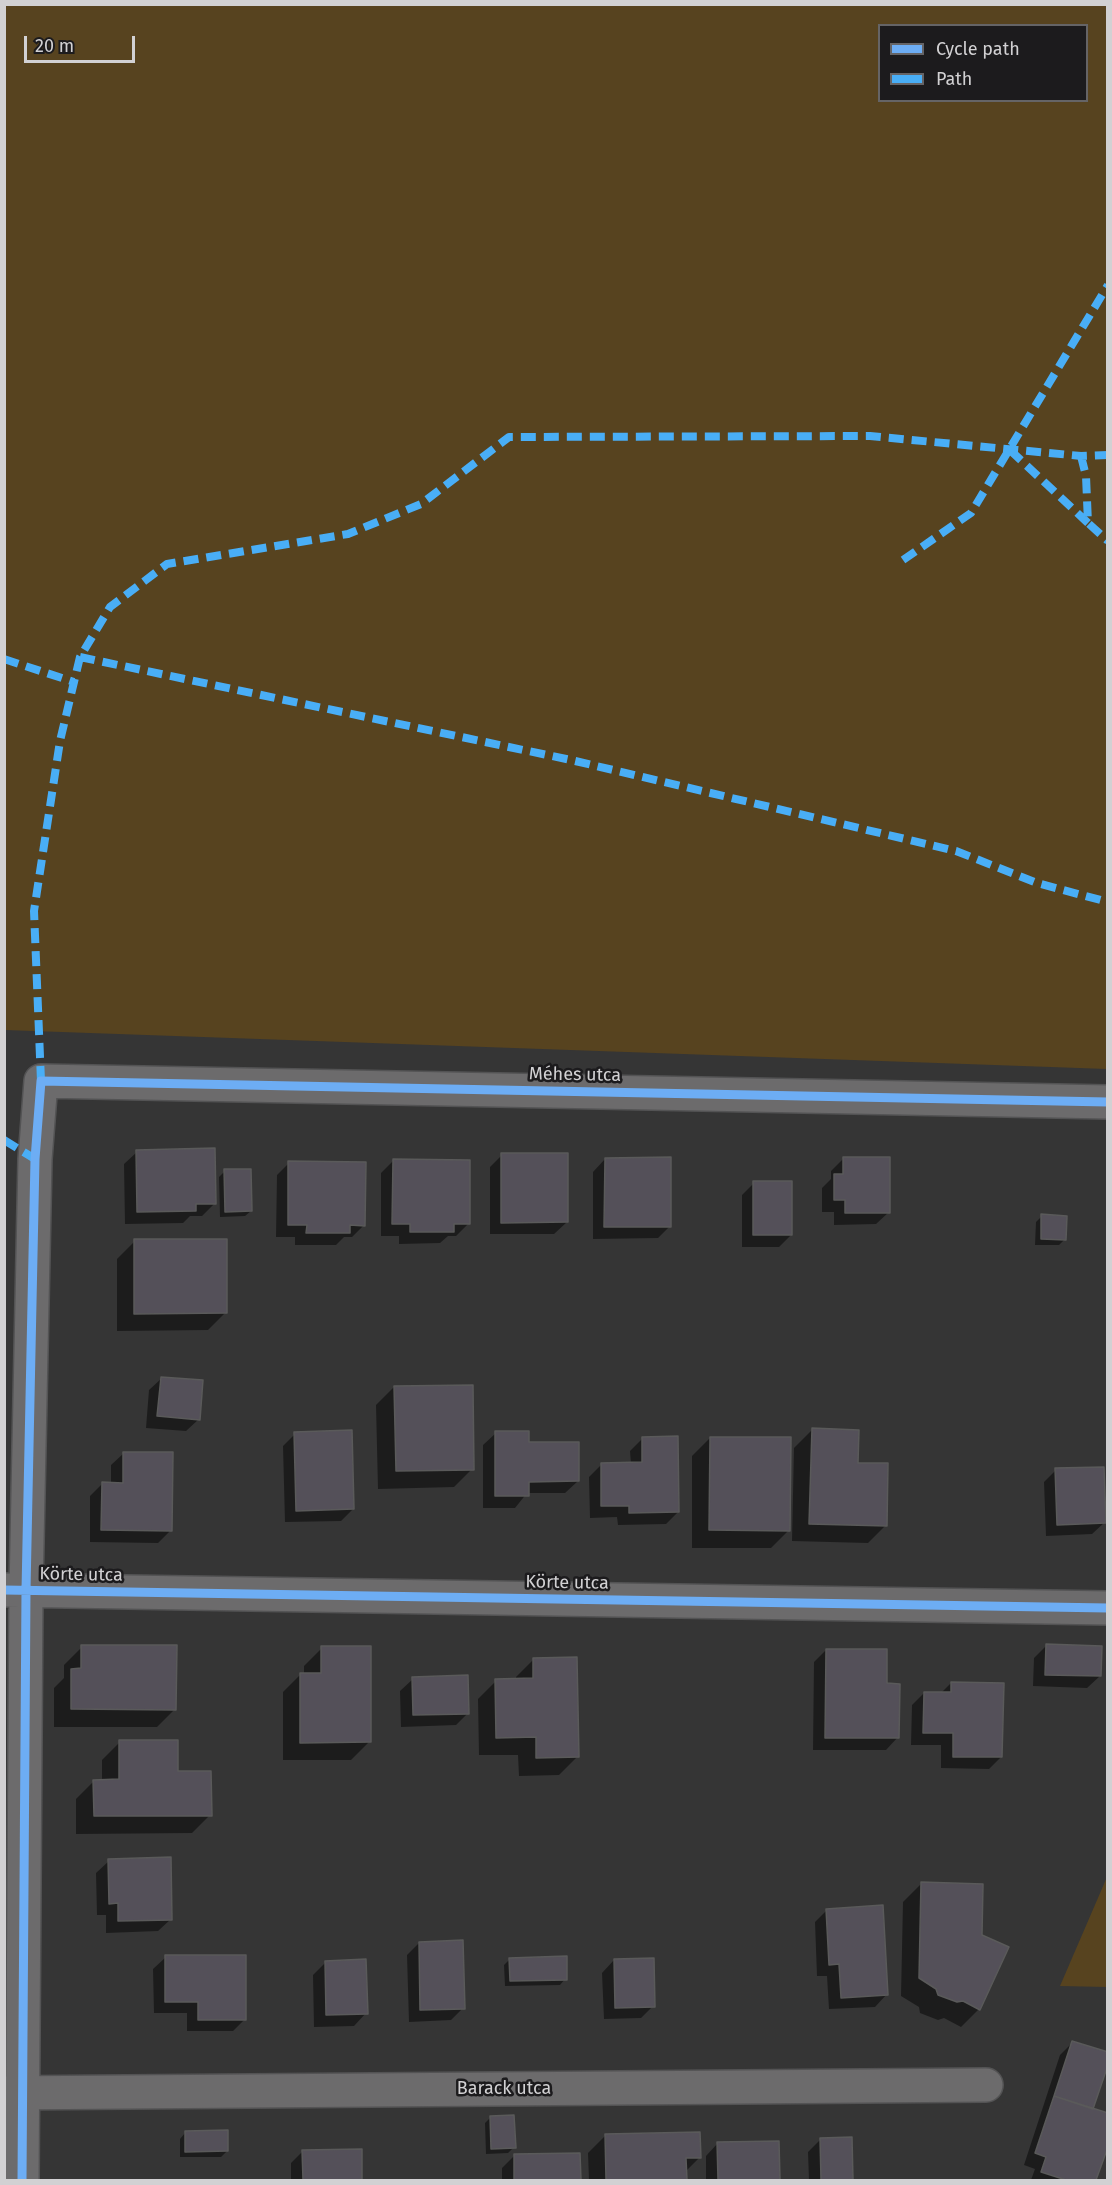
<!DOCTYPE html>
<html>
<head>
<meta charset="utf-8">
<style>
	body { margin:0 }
	#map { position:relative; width:1112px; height:2185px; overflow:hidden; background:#353535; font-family:"Fira Sans",sans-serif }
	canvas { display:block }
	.frame { position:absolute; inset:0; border:6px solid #d2d1d3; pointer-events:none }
	.legend { position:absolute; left:878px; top:24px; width:210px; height:78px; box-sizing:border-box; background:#1c1b1d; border:2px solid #656466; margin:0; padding:8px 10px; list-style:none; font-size:18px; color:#d2d1d3 }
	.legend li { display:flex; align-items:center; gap:12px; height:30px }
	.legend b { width:30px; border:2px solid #656466 }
	.scale { position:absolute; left:24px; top:36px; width:111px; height:27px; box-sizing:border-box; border:3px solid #d2d1d3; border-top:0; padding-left:8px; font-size:18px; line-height:21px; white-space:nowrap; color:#d2d1d3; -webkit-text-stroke:4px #1c1b1d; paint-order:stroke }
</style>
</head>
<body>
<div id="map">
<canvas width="1112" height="2185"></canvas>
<div class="frame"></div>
<ul class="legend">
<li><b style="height:8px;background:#6dadf4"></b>Cycle path</li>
<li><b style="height:8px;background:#49aef6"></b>Path</li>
</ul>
<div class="scale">20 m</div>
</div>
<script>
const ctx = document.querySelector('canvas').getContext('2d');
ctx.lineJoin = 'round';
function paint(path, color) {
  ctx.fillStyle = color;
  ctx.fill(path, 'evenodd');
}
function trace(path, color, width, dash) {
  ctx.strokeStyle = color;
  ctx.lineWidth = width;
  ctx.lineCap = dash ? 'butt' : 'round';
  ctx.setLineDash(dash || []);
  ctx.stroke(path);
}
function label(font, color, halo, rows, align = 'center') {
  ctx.font = font + ' "Fira Sans",sans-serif';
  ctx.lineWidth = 5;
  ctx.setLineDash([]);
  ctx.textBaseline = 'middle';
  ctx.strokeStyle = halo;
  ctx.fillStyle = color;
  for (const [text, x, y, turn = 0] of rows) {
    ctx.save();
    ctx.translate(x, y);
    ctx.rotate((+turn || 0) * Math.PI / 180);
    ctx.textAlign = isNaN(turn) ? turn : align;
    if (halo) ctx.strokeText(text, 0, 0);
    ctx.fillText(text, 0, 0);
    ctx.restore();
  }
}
const green = new Path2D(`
	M5 4 1107 5V1069L5 1030ZM880 26H1086V100H880Z
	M1107 1877V1987L1060 1986Z`);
const shadow = new Path2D(`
	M137 1152 214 1204 202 1216H190L183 1223 125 1224 124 1164Z
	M502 1155 567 1222 554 1234H490V1167Z
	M605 1159 670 1226 658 1238 593 1239V1172Z
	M843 1159 889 1212 876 1224 834 1225V1212H822V1188L831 1179V1171Z
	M393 1161 468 1224 456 1236H448L440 1243 399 1244V1236H381V1173Z
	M289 1163 364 1225 352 1237H344L336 1245H295V1237H276L277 1175Z
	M225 1171 251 1211 245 1216 220 1217 219 1177Z
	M754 1183 791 1235 779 1247H742V1195Z
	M1042 1216 1065 1239 1059 1245H1035L1036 1222Z
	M135 1241 226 1312 208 1330 117 1331V1259Z
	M162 1378 199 1419 186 1431 146 1428 149 1390Z
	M394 1387 472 1469 454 1487 378 1489 376 1405Z
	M812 1430 886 1525 868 1543 792 1541 794 1448Z
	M496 1433 528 1444 578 1481 565 1493H527L515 1508H483V1445Z
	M295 1434 353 1509 341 1521 285 1522 283 1446Z
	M643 1438 678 1512 666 1524 618 1525 617 1517 590 1518 589 1477 601 1465 631 1464 630 1451Z
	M710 1438 789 1530 771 1548H692V1456Z
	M124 1453 170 1531 158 1543 90 1542V1496L102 1484H111V1465Z
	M1056 1470 1105 1522 1092 1534 1046 1536 1044 1482Z
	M1046 1646 1100 1676 1087 1688 1033 1686 1034 1658Z
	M82 1647 175 1709 157 1727H54V1688L64 1678V1665Z
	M322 1648 369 1742 351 1760H283V1692L301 1674H304V1666Z
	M826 1650 885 1685 898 1737 886 1750H813L814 1662Z
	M534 1659 577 1757 559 1775 519 1776 518 1755H479L478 1699 496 1681 516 1680V1677Z
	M413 1679 468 1713 456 1725 401 1727 400 1691Z
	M951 1683 1001 1757 989 1769 941 1768V1745H911L912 1705 924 1693H941Z
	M120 1742 177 1773 210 1815 192 1833 76 1834V1799L94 1781H102V1760Z
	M109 1861 171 1919 158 1931 106 1933V1915H97L96 1873Z
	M921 1884 979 2009 961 2027 944 2018 938 2020 920 2013 919 2007 901 1996 903 1902Z
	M827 1910 887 1994 875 2007 829 2009 827 1976H817L815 1922Z
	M419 1943 463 2008 451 2020 409 2022 407 1955Z
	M166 1957 245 2019 233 2031H187V2013H154L153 1969Z
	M510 1959 565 1979 560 1985 505 1986 504 1965Z
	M614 1960 653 2006 641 2018 604 2019 602 1973Z
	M325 1963 366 2013 354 2026 314 2027 313 1975Z
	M1072 2043 1092 2110 1108 2142 1095 2180H1031L1035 2169 1024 2165 1060 2055Z
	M491 2117 514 2147 508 2153 486 2154 485 2123Z
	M185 2133 227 2151 221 2157H180V2139Z
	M606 2135 699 2158 685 2172V2180H589L588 2153Z
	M850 2139 851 2180H809L808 2152 820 2140Z
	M778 2142V2180H706V2156L718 2143Z
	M303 2151H360L361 2180H291V2163Z
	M579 2154 580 2180H502V2168L514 2156Z`);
const building = new Path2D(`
	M215 1148 216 1204H196V1211L137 1212 136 1150Z
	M501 1153H568V1222L501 1223Z
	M671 1157V1227H604L605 1158Z
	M843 1157H890V1213H845V1200H834V1174H843Z
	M393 1159 470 1160V1224H454V1232H410V1224H392Z
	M288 1161 366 1162 365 1226 350 1225V1233H306L307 1225H288Z
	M224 1169H251L252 1211 225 1212Z
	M753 1181H792V1235H753Z
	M1041 1214 1067 1216 1066 1240 1041 1239Z
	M134 1239H227V1313L134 1314Z
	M161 1377 203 1380 200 1420 157 1416Z
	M473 1385 474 1470 396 1471 394 1386Z
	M812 1428 859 1430 858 1463H888L887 1526 809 1524Z
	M352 1430 354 1509 296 1511 294 1432Z
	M495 1431H529V1442H579V1481L529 1482V1496H495Z
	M678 1436 679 1512 629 1513V1506H601V1463L642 1462V1437Z
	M710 1437H791L790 1531 709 1530Z
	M123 1452H173L172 1531 101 1530 102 1482 123 1483Z
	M1104 1467 1106 1523 1057 1525 1055 1468Z
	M1046 1644 1102 1646 1101 1676 1045 1675Z
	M81 1645H177L176 1710 71 1709V1669L81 1668Z
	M321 1646H371V1742L300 1743V1673H321Z
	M826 1649H887V1683L900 1684 899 1738H825Z
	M577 1657 579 1757 536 1758V1737L496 1738 495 1679 533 1678V1658Z
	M468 1675 469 1714 413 1715 412 1677Z
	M951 1682 1004 1683 1002 1757H953V1733H923L924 1692H951Z
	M119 1740H178V1771H211L212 1816H94L93 1780 119 1779Z
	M171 1857 172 1920 118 1921V1903L109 1904 108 1859Z
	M921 1882 983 1884 982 1935 1009 1947 980 2010 963 2001 957 2002 938 1995 936 1989 919 1978Z
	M883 1905 888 1995 841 1998 839 1964 829 1965 826 1909Z
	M463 1940 465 2009 420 2010 419 1942Z
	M165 1955H246V2020H198V2002H165Z
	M567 1956V1980L510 1981 509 1958Z
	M654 1958 655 2007 615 2008 614 1959Z
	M366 1959 368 2014 326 2015 325 1961Z
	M1072 2041 1108 2052V2065L1093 2109 1054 2096Z
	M1054 2096 1108 2113V2147L1096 2180H1066L1041 2172 1046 2157 1035 2153Z
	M514 2115 516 2148 491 2149 490 2116Z
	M228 2130V2151L185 2152V2131Z
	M700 2132 701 2158H686L687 2180H606L605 2134Z
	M852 2137 853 2180H821L820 2138Z
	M779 2141 780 2180H718L717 2142Z
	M362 2149V2180H303L302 2150Z
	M580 2153 581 2180H514V2154Z`);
const street = new Path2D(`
	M5 1590 1108 1608
	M4 2093 986 2085
	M22 2180 26 1590 35 1159 41 1081 1108 1102`);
const quiet = new Path2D(`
	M1010 450 1088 523
	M1081 456 1086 476 1088 523 1108 541
	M903 560 971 513 1108 285
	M80 657 571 760 956 851 1037 883 1108 902
	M4 659 74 682
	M41 1081 34 911 60 741 74 682 80 657 110 607 167 564 348 534 421 504 509 437 870 436 1081 456 1108 455
	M4 1140 35 1159`);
const cycleway = new Path2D(`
	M4 1590 1108 1608
	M22 2180 26 1590 35 1159 41 1081 1108 1102`);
const streetNames = [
	["Méhes utca",575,1075,1],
	["Körte utca",81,1575,1],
	["Körte utca",567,1583,1],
	["Barack utca",504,2089]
];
paint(green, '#57431f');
paint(shadow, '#0007');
paint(building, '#545059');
trace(building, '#5a5a5a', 1.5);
trace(street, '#535354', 36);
trace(street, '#6c6b6c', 33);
trace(quiet, '#49aef6', 8, [15, 8]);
trace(cycleway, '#6dadf4', 9);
label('18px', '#d2d1d3', '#1c1b1d', streetNames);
</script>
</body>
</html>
